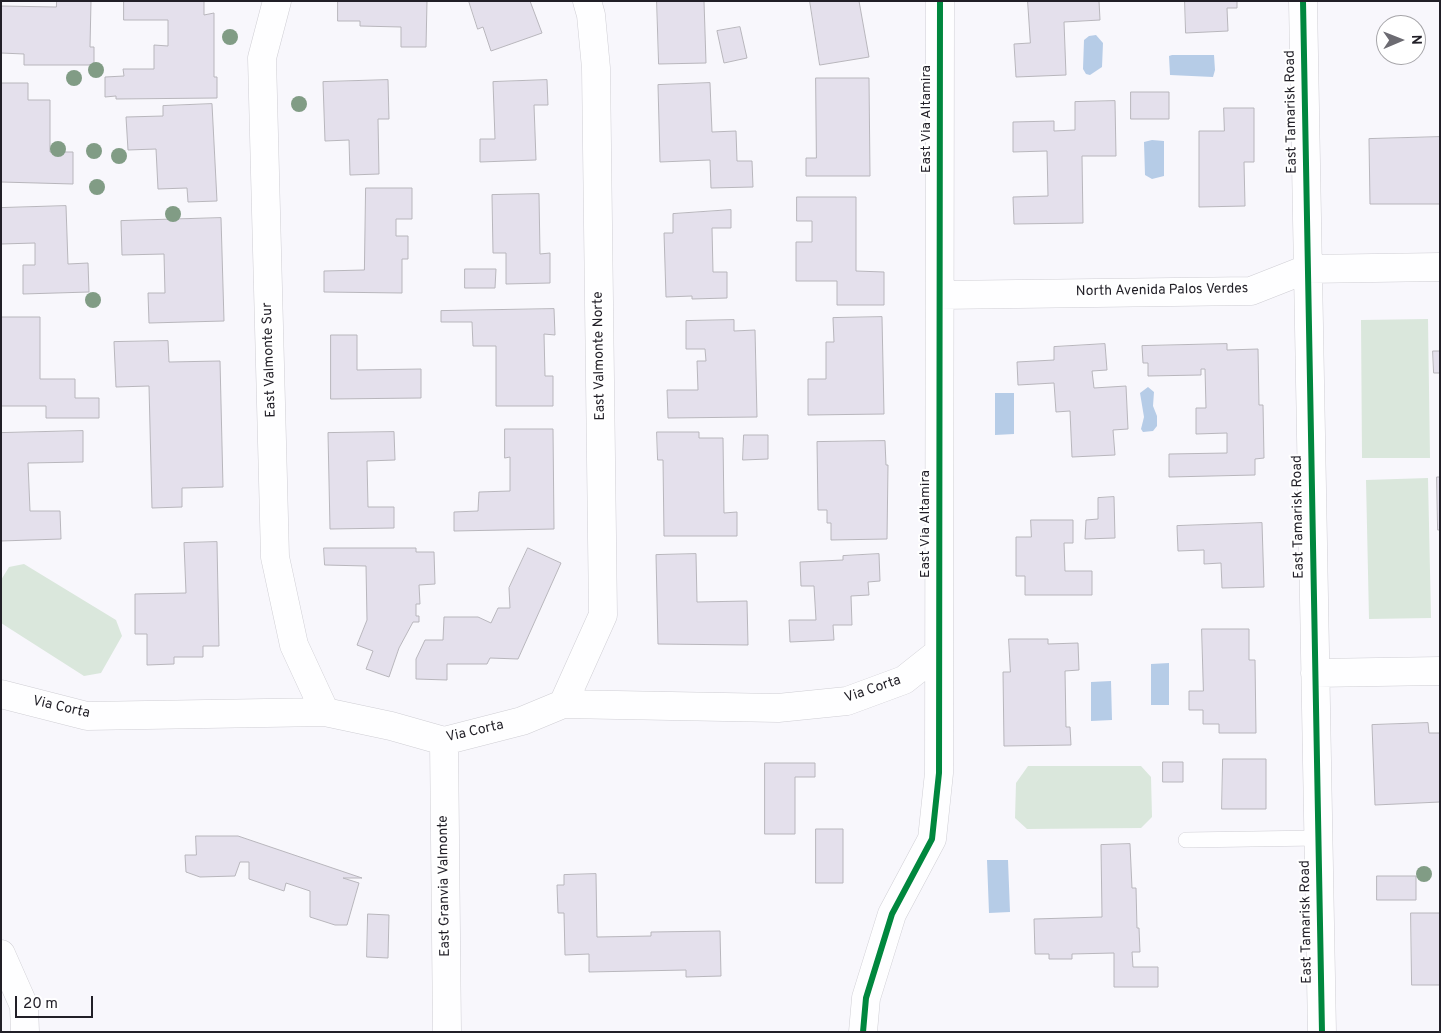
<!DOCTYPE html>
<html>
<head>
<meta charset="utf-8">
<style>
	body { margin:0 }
	#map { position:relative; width:1441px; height:1033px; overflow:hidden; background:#f8f7fc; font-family:Overpass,sans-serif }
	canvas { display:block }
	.frame { position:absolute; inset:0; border:2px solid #211f27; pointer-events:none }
	.north { position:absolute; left:1376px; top:15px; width:50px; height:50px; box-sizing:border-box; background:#fff; border:1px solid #a6a5a9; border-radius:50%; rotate:89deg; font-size:14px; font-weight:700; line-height:20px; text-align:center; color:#211f27 }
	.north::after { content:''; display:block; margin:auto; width:18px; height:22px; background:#6c6b72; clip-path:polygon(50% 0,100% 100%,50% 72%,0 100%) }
	.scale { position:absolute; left:15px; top:996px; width:78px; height:22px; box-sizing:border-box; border:2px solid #211f27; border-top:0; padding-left:6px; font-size:15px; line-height:18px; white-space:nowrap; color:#211f27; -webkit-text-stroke:4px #fff; paint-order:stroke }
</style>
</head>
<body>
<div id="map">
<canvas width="1441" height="1033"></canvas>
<div class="frame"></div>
<div class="north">N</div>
<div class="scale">20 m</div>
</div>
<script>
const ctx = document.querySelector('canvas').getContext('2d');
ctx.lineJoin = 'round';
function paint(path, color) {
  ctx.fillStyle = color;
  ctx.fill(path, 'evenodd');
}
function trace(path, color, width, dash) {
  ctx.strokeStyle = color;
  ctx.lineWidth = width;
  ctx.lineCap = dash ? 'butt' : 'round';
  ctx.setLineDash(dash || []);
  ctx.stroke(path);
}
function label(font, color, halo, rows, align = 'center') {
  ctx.font = font + ' Overpass,sans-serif';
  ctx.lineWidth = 4;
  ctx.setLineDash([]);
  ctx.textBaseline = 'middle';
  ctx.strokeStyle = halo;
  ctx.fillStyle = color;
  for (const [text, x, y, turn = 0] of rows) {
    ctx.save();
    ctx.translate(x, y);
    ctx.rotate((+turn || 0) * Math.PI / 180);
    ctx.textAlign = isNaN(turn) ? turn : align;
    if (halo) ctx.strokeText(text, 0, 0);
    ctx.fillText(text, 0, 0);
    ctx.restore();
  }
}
const green = new Path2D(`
	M1428 319 1430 458H1362L1361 320Z
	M1428 478 1431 618 1369 619 1366 480Z
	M24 564 116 620 122 636 101 673 84 676 1 623V580L9 567Z
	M1028 766H1141L1151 777 1152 817 1141 828 1027 829 1015 818 1016 783Z`);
const water = new Path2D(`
	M1096 35 1103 43 1102 67 1090 75 1086 74 1083 69 1084 40 1089 36Z
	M1172 55H1214L1215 70 1213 77 1170 75 1169 56Z
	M1152 140 1164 141V176L1152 179 1145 175 1144 142Z
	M1148 387 1154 392 1153 406 1157 416V426L1153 431 1143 432 1141 429 1144 417 1140 393Z
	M995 393H1014V434L995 435Z
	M1169 663V705H1151V664Z
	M1111 681 1112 720 1091 721V682Z
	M987 860H1008L1010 912 989 913Z`);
const building = new Path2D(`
	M57 1H91L90 47H94V65H24V54L1 53V6L56 7Z
	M124 1H204V15L214 13V77H217V98L116 99V96L105 97V77L124 76 123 69H154V45L168 46V20H124Z
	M338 1H427L426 47H401V27L360 26V21H338Z
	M469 1H530L542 33 491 51 483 27 478 29Z
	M657 1H704L706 63 659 64Z
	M810 1H859L869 57 820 65Z
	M1028 1H1099L1100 20 1064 22 1066 75 1016 77 1014 44 1030 43Z
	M1185 1H1237V8H1227L1228 31 1186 33Z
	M740 27 747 58 724 63 717 31Z
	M816 78H869L870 176H806V158H816Z
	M388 80 389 119H378L379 174 350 175 349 140 325 141 323 82Z
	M547 80 548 105H534L536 160 480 162V139H495L493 82Z
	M1 83H28V100H50V152H73V184L1 182Z
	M710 83 712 132 736 131 737 161H752L753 187 711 188 710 160 660 162 658 85Z
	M1131 92H1169V119H1131Z
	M1115 101 1116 156H1082L1083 223 1014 224 1013 197 1048 196 1047 151 1013 152V122L1054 121V131L1075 130V102Z
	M212 104 217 201 188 202 187 188 158 189 156 149 128 150 126 117 163 116V106Z
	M1224 108H1254V162H1244L1245 206 1199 207V131H1224Z
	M1440 137V204H1370L1369 139Z
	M366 188H412V219H396V236H408V259H402V293L324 292V271L364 270Z
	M539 194 540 254 550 253V283L506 284V253H493L492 195Z
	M797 197H856V271L884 272V305H837V281H796V242H812V221H797Z
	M66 206 68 264 88 263 89 292 23 294V265H35V243L1 244V208Z
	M731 210V228H712L713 272H727V298L692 299V296L666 297 664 233H673V214Z
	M221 218 224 321 149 323 148 293H165L164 254 122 255 121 221Z
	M465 269H496L495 288H465Z
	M554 309 555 335 544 334 545 376H553V406H496V346H473L472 322H441V311Z
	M1 317H40V379H75V398H99V418H46V406H1Z
	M882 317 884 414 808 415V379H826V342H834L833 318Z
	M734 320V331L755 330 757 417 668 418 667 390H698L697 361H706L705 349H686V321Z
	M331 335H357V370L421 369V398L331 399Z
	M168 341 169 362 220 361 223 487 182 488V507L152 508 149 386 116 387 114 342Z
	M1105 344 1107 370 1092 371 1094 388 1126 386 1128 429 1113 430 1115 455 1072 457 1070 411 1056 412 1054 383 1018 385 1017 362 1054 360V347Z
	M1227 344V350L1258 349 1259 405H1263L1264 458 1255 459V475L1169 477V454L1227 453V433L1196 434V408H1206L1205 369H1201V375L1148 376V363H1143L1142 346Z
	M1433 351H1440V373H1434Z
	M505 429H553L554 529 454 531V512L478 511 479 492 510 491V457L505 458Z
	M83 431V462L28 463 30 511H60L61 539 1 541V433Z
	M394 432 395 460 367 461 368 507H394V528L330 529 328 433Z
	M657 432H699V438H723L724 513 737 512V536H664L663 460H658Z
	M744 435H768V459L743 460Z
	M885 441 886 465H888L887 539 831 540V523H827V510H818L817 442Z
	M1437 477H1440V530H1438Z
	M1114 497 1115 538 1085 539 1086 520 1098 519V498Z
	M1031 520H1073V543H1064L1065 571H1092V595H1025V576H1016V537H1031Z
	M1262 523 1264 587 1222 588 1221 563 1204 564V550L1178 551 1177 526Z
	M217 542 219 646H203V657H174V664L147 665V634H135V594L186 593 184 543Z
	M324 548H416V552H434L435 584 419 585 420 604H416V616H419V622H413L399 648 389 677 366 669 373 651 357 645 367 620 366 566 325 565Z
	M528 548 561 563 518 659 490 658 487 664H447V680L416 679V659L425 640H443L444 617H478L491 623 498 608H510L509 588Z
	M696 554 697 602 747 601 748 645 658 644 656 555Z
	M879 554 880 581 868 582 869 595 851 596 852 625H833L834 640 790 642 789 620H816L814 586H801L800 562 843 560V556Z
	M1202 629H1249V660H1255L1256 733H1219V724H1203V710H1189V691H1203Z
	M1009 639H1048V644L1078 643 1079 670 1065 671 1066 727H1070L1071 745 1004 746 1003 672H1010Z
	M1428 723 1429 733H1440V802L1375 805 1372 725Z
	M1223 759H1266V809H1222Z
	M1163 762H1183V782H1163Z
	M765 763H815V777H795V834H765Z
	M816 829H843V883H816Z
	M196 836H238L362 878H343L359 883 347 925H335L310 917V891L286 883 284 891 249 879V862H240L235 876 200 877 186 872 185 855H196Z
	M1130 844 1132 888H1136L1137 928H1139L1140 952H1132L1133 967H1158V987H1114V953L1072 954V959H1049V954H1035L1034 919 1102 917 1101 845Z
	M596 874 597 937 651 936V932L720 931 721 976 686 977V970L589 972V954L565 955 564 913H558L557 885H564V875Z
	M1377 876H1416V900H1377Z
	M1411 913H1440V985H1412Z
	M368 914 389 915 388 958 367 957Z`);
const lane = new Path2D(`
	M1186 840 1318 838`);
const street = new Path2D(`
	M277 1 262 58 275 557 294 645 325 712
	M1303 1 1322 1032
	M940 295 1251 291 1307 269 1440 267
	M1315 673 1440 671
	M1 694 87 716 325 712 391 726 444 741 522 721 563 704 778 708 847 701 904 680 938 653
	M563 704 603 615 596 68 591 15 587 1
	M444 741 447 1032
	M1 954 24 1006 25 1032
	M863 1032 866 998 892 914 932 839 939 773 940 1`);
const cycleway = new Path2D(`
	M1303 1 1322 1032
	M863 1032 866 998 892 914 932 839 939 773 940 1`);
const trees = [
	[230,37],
	[96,70],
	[74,78],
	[299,104],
	[58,149],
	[94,151],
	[119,156],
	[97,187],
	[173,214],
	[93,300],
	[1424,874]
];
const streetNames = [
	["East Tamarisk Road",1292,112,-91],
	["East Via Altamira",927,119,-90],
	["North Avenida Palos Verdes",1162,291,-1],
	["East Valmonte Norte",600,356,-91],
	["East Valmonte Sur",270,360,-92],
	["East Tamarisk Road",1299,517,-91],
	["East Via Altamira",926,524,-90],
	["Via Corta",873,690,-19],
	["Via Corta",61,708,13],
	["Via Corta",475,732,-13],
	["East Granvia Valmonte",445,886,-91],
	["East Tamarisk Road",1307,922,-91]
];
paint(green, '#dae7dc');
paint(water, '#b6cce7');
paint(building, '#e4e0ec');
trace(building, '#b8b6bc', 1);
trace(lane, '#cfced4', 16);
trace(street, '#cfced4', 29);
trace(lane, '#fefeff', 15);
trace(street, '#fefeff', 28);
trace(cycleway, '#00873e', 6);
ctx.fillStyle = '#819c85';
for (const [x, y] of trees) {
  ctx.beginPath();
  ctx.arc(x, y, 8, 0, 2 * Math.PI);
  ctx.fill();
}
label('14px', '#211f27', '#fff', streetNames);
</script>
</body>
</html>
